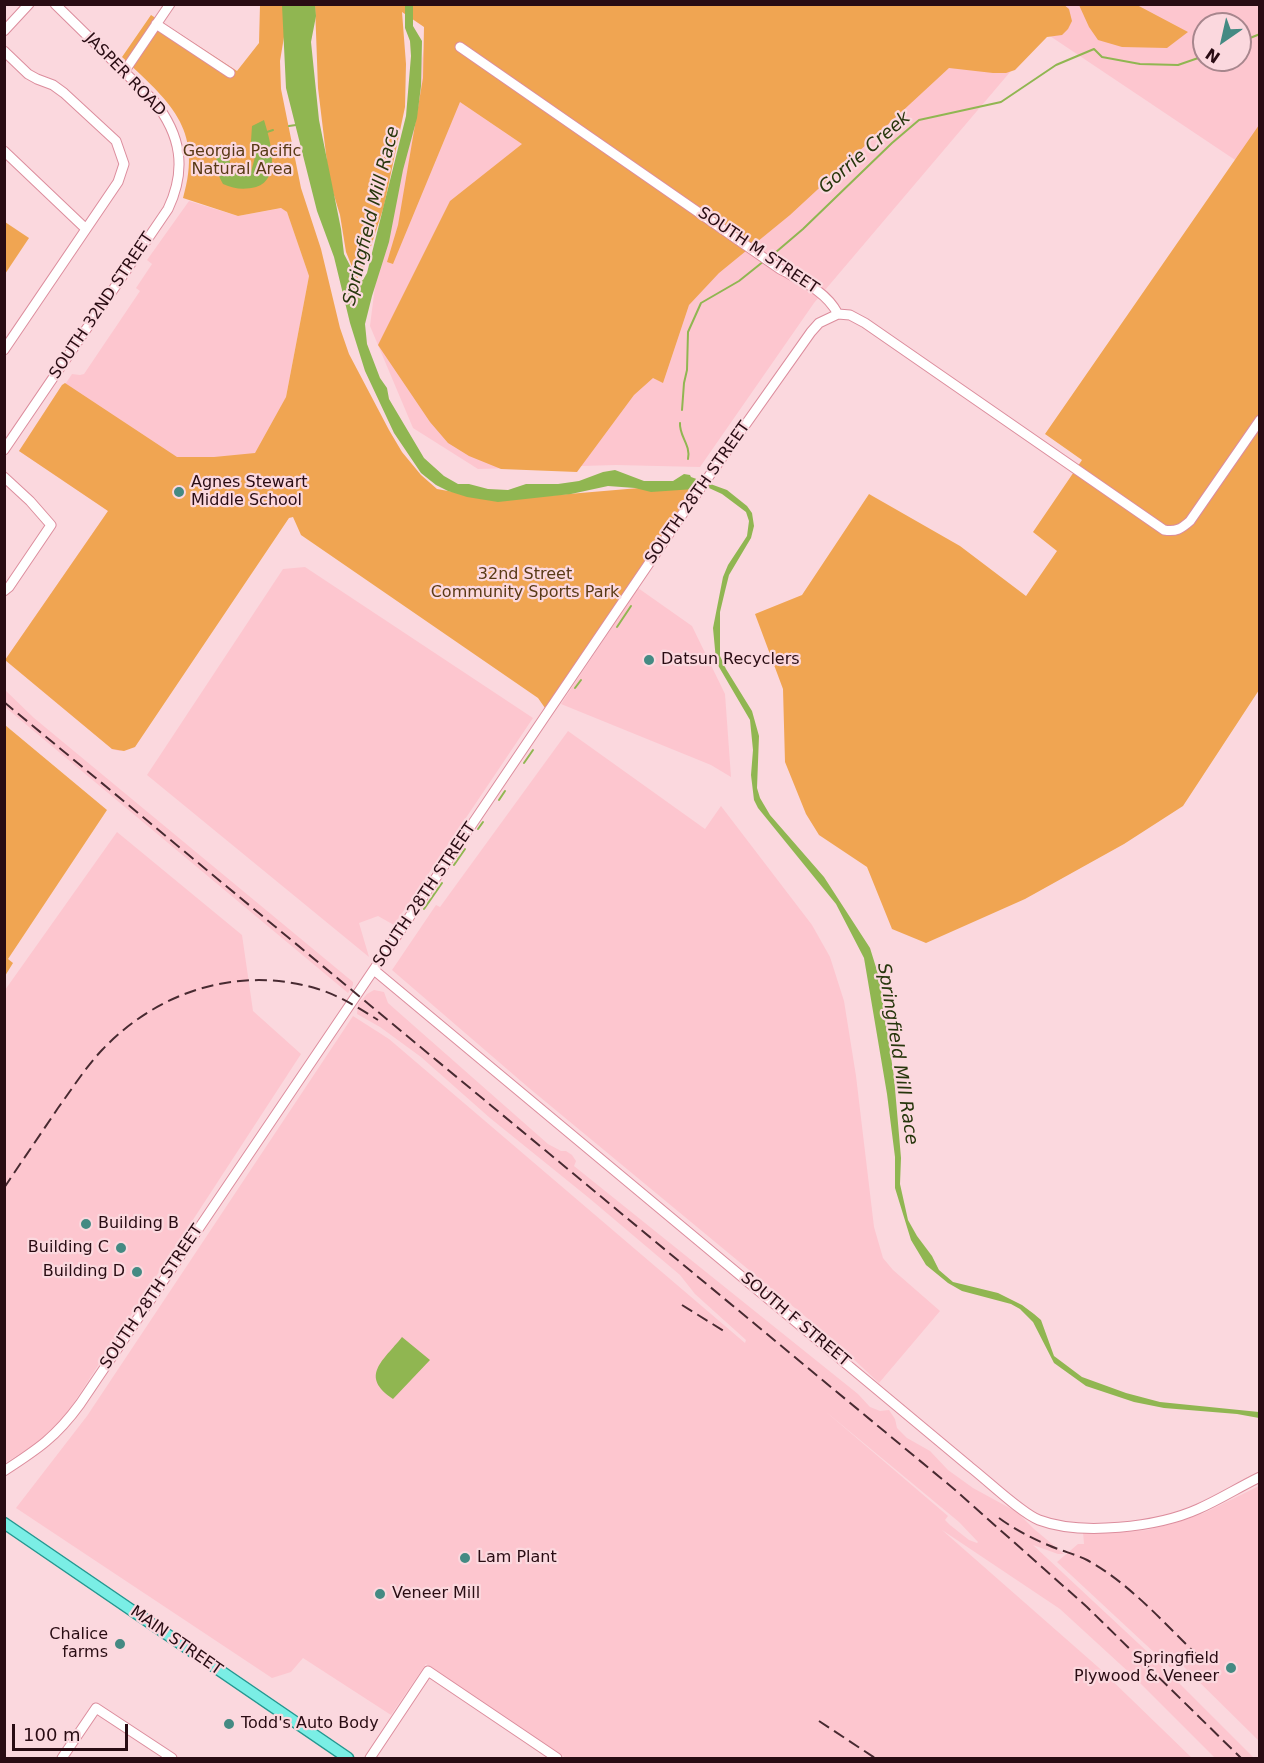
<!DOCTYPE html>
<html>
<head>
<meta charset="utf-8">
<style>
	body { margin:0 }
	#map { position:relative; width:1264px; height:1763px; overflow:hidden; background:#fbd8de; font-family:"DejaVu Sans",sans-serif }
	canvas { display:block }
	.frame { position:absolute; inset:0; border:6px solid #290c13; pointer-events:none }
	.north { position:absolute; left:1192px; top:12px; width:60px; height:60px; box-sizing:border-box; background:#fbd8de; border:2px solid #a7868d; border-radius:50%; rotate:214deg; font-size:16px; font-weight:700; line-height:24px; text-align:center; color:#290c13 }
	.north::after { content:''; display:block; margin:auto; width:21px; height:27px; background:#448a83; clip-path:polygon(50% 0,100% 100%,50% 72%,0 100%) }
	.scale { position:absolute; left:12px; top:1724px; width:116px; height:27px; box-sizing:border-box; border:3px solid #290c13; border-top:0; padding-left:8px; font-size:18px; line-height:21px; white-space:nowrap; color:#290c13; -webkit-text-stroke:4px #fbd8de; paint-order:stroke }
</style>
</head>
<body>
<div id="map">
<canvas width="1264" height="1763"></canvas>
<div class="frame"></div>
<div class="north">N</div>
<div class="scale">100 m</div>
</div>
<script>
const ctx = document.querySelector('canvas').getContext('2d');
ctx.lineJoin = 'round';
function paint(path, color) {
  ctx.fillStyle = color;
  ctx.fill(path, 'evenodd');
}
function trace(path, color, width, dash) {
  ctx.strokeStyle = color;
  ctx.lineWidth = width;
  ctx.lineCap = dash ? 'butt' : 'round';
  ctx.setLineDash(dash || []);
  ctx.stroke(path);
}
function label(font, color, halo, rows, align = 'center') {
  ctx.font = font + ' "DejaVu Sans",sans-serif';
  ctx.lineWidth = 4.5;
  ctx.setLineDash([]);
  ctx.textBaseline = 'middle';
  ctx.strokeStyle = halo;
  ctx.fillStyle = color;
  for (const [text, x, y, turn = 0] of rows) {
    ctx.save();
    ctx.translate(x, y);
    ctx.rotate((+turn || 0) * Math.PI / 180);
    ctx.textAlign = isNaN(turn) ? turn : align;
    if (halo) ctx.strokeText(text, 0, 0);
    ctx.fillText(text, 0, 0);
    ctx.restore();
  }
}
const built = new Path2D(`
	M433 5H1259V176L1044 32 814 303 700 467 616 465 478 469 413 428 370 326 375 286ZM1204 24H1240V60H1204Z
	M189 201 238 216 282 208 287 212 309 276 286 397 135 747 119 751 112 749 5 660 108 511 19 451 62 385 64 386 72 374 80 375 84 374 140 291 136 288 152 264 147 260Z
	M305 567 533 718 394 925 378 916 359 923 369 957 147 775 283 569Z
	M638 588 692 626 725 694 731 777 711 765 561 704Z
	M4 689 34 718 353 982V985L348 993 5 707Z
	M568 731 705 829 721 806 812 925 830 957 844 1001 856 1076 874 1227 883 1258 893 1270 940 1311 879 1383 830 1337 529 1088 392 970 436 905 440 907Z
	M117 832 242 935 253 1011 301 1054 60 1424 31 1447 5 1463V990Z
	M374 990 384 992 388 1003 548 1144 561 1151H566L572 1155 576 1161 574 1166 858 1394 870 1407 880 1411 889 1410 895 1419 897 1428 907 1438 930 1451 948 1470 973 1488 1017 1512 1034 1529 1064 1554H1058L1033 1545 1154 1658 1254 1758H1215L1133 1676 1060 1609 942 1530 1098 1667 1192 1758H566L426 1664 391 1715 303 1658 291 1672 272 1678 16 1508 87 1416 353 1016 389 1039 745 1343 746 1340 695 1294 680 1275 589 1198 490 1118 421 1057 380 1027 357 1014 358 1004 367 994ZM825 1411 959 1522 978 1542 977 1543 969 1540 950 1525 945 1520 948 1516Z
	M1259 1486V1741L1181 1664 1173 1670 1057 1562 1078 1544H1084L1083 1532H1126L1147 1530 1175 1523 1204 1513Z`);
const green = new Path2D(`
	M1063 4 1069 9 1072 21 1068 29 1062 35 1047 37 1015 70 1006 73H993L949 68 790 215 719 273 689 305 663 383 653 378 634 395 577 472 501 469 469 456 448 443 430 422 378 345 450 201 522 144 460 102 393 264 387 262 398 225 423 78 424 27 402 12 406 64 405 107 384 206 365 265 357 279 346 252 340 215 329 179 318 88 315 5Z
	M260 5H306L284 37 280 61 281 89 301 188 321 249 340 328 349 354 389 430 402 452 421 475 437 489 498 500 698 483 545 708 538 698 301 535 293 517 289 518 135 747 124 751 112 749 5 660 108 511 19 451 62 385 65 383 177 457H214L255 453 286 397 309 276 287 212 281 208 238 216 183 198C204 127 168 101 122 57L151 15 237 71 259 43Z
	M1079 5H1137L1188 32 1167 48 1122 47 1098 40 1089 27Z
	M1259 125V690L1183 806 1124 844 1025 899 926 943 892 929 867 867 819 835 806 814 785 762 783 689 755 614 802 595 869 494 960 546 1026 596 1057 551 1033 532 1082 460 1045 434Z
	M5 222 29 238 5 274Z
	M5 725 107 810 8 959 13 963 5 976Z`);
const water = new Path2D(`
	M282 5H315L316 16 311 42 319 120 341 229 344 254 358 281 363 280 367 273 406 116 411 56 410 41 405 28V5H413V26L422 41 421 86 417 118 403 170 389 242 372 296 365 324 367 344 380 378 387 388 389 399 424 458 444 476 458 484H469L488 489 508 490 526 484H558L579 481 603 472 615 470 644 481H673L684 474 690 475 691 477 727 490 747 506 752 513 754 526 751 538 729 575 725 591 720 612V656L726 669 752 711 759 736 757 788 760 798 770 815 824 877 870 948 879 977 894 1077 901 1158 900 1184 908 1220 917 1236 932 1256 939 1270 953 1282 998 1293 1022 1305 1034 1314 1041 1320 1054 1356 1082 1377 1126 1393 1160 1402 1259 1412V1418L1237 1414 1164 1408 1134 1402 1086 1386 1054 1363 1033 1322 1020 1309 1011 1304 962 1291 948 1283 926 1265 911 1240 895 1188V1157L887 1094 864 958 836 904 758 808 754 800 751 775 753 750 750 720 719 667 716 660 713 628 723 577 728 565 747 536 749 521 746 512 722 494 709 488 651 492 635 488 608 486 571 494 498 502 467 497 448 491 436 485 421 473 394 433 365 371 350 323 334 257 317 211 286 88Z
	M264 120C270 140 282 179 256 187 244 190 234 189 223 184 218 175 213 163 219 152L229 159C233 172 237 180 251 172L255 157 251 141 252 126Z
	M402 1337 430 1360 393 1399C359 1376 383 1361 402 1337Z`);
const stream = new Path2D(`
	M1240 42 1260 34
	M289 126 296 125
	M267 132 273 130
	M769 258 803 229 892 143 919 120 1001 102 1056 65 1094 49 1102 57 1140 64 1178 65 1204 56
	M682 410 684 383 687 370 688 332 701 303 739 281 764 261
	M680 423C679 436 691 445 688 459
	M617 627 631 606
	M575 688 581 680
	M524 763 533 750
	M499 800 505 791
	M478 829 483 822
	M454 865 465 849
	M424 909 442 883`);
const minor = new Path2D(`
	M156 24 230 73
	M4 31 29 4
	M460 47 780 269C802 281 826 291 838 314L850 315 865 323 1164 530C1176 532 1181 529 1190 521L1260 420
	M4 51 28 74 37 79 53 85 64 93 116 141 124 164 118 182 4 350
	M124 72 170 4
	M4 151 86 229
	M4 450 168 209C187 169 181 135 154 101L55 4
	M4 477 30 501 51 525 9 587 4 591
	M374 970 970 1467C987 1480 1021 1513 1039 1520 1081 1536 1158 1527 1198 1509 1219 1500 1239 1487 1260 1477
	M4 1471C38 1449 56 1437 80 1404L548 712 690 503 811 332 819 323 838 314
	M62 1758 96 1708 172 1758
	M370 1758 428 1671 557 1758`);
const major = new Path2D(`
	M4 1523 348 1758`);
const rail = new Path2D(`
	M4 702 954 1489 1087 1607 1241 1758
	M4 1188C22 1161 40 1135 58 1108 72 1089 85 1068 102 1050 158 991 239 965 318 989 340 996 359 1008 378 1020
	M682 1305 727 1333
	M999 1518C1014 1529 1031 1538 1048 1545 1061 1551 1075 1554 1087 1560 1129 1583 1162 1621 1196 1654
	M819 1721 875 1758`);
const markers = [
	[179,492,6,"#448a83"],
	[649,660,6,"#448a83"],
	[86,1224,6,"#448a83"],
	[121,1248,6,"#448a83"],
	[137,1272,6,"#448a83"],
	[465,1558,6,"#448a83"],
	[380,1594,6,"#448a83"],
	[120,1644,6,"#448a83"],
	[1231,1668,6,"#448a83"],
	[229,1724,6,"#448a83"]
];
const streetNames = [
	["JASPER ROAD",125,75,46],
	["SOUTH M STREET",758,251,34],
	["SOUTH 32ND STREET",102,306,-56],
	["SOUTH 28TH STREET",698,493,-55],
	["SOUTH 28TH STREET",425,895,-56],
	["SOUTH 28TH STREET",152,1297,-56],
	["SOUTH F STREET",795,1320,40],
	["MAIN STREET",176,1641,35]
];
const parkNames = [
	["Georgia Pacific",242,152],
	["Natural Area",242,170],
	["32nd Street",525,575],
	["Community Sports Park",525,593]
];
const poiNames = [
	["Agnes Stewart",191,483],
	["Middle School",191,501],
	["Datsun Recyclers",661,660],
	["Building B",98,1224],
	["Building C",109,1248,"right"],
	["Building D",125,1272,"right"],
	["Lam Plant",477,1558],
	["Veneer Mill",392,1594],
	["Chalice",108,1635,"right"],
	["farms",108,1653,"right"],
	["Springfield",1219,1659,"right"],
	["Plywood & Veneer",1219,1677,"right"],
	["Todd's Auto Body",241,1724]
];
const waterNames = [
	["Gorrie Creek",865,153,-41],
	["Springfield Mill Race",372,216,-76],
	["Springfield Mill Race",897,1054,81]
];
paint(built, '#fdc6cf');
paint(green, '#f0a552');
paint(water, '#90b651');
trace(stream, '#90b651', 2);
trace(minor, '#dc8d9d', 11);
trace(major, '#249790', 13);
trace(minor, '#fff', 9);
trace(major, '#7aeee5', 10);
trace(rail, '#482a31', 2, [12, 6]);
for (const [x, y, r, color] of markers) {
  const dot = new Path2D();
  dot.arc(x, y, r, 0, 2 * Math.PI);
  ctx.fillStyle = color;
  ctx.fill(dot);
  trace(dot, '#fbd8de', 2);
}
label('16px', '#290c13', '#fbd8de', streetNames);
label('16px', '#593a16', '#fbd8de', parkNames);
label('16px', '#290c13', '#fbd8de', poiNames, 'left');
label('italic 18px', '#27360c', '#fbd8de', waterNames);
</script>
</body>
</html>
